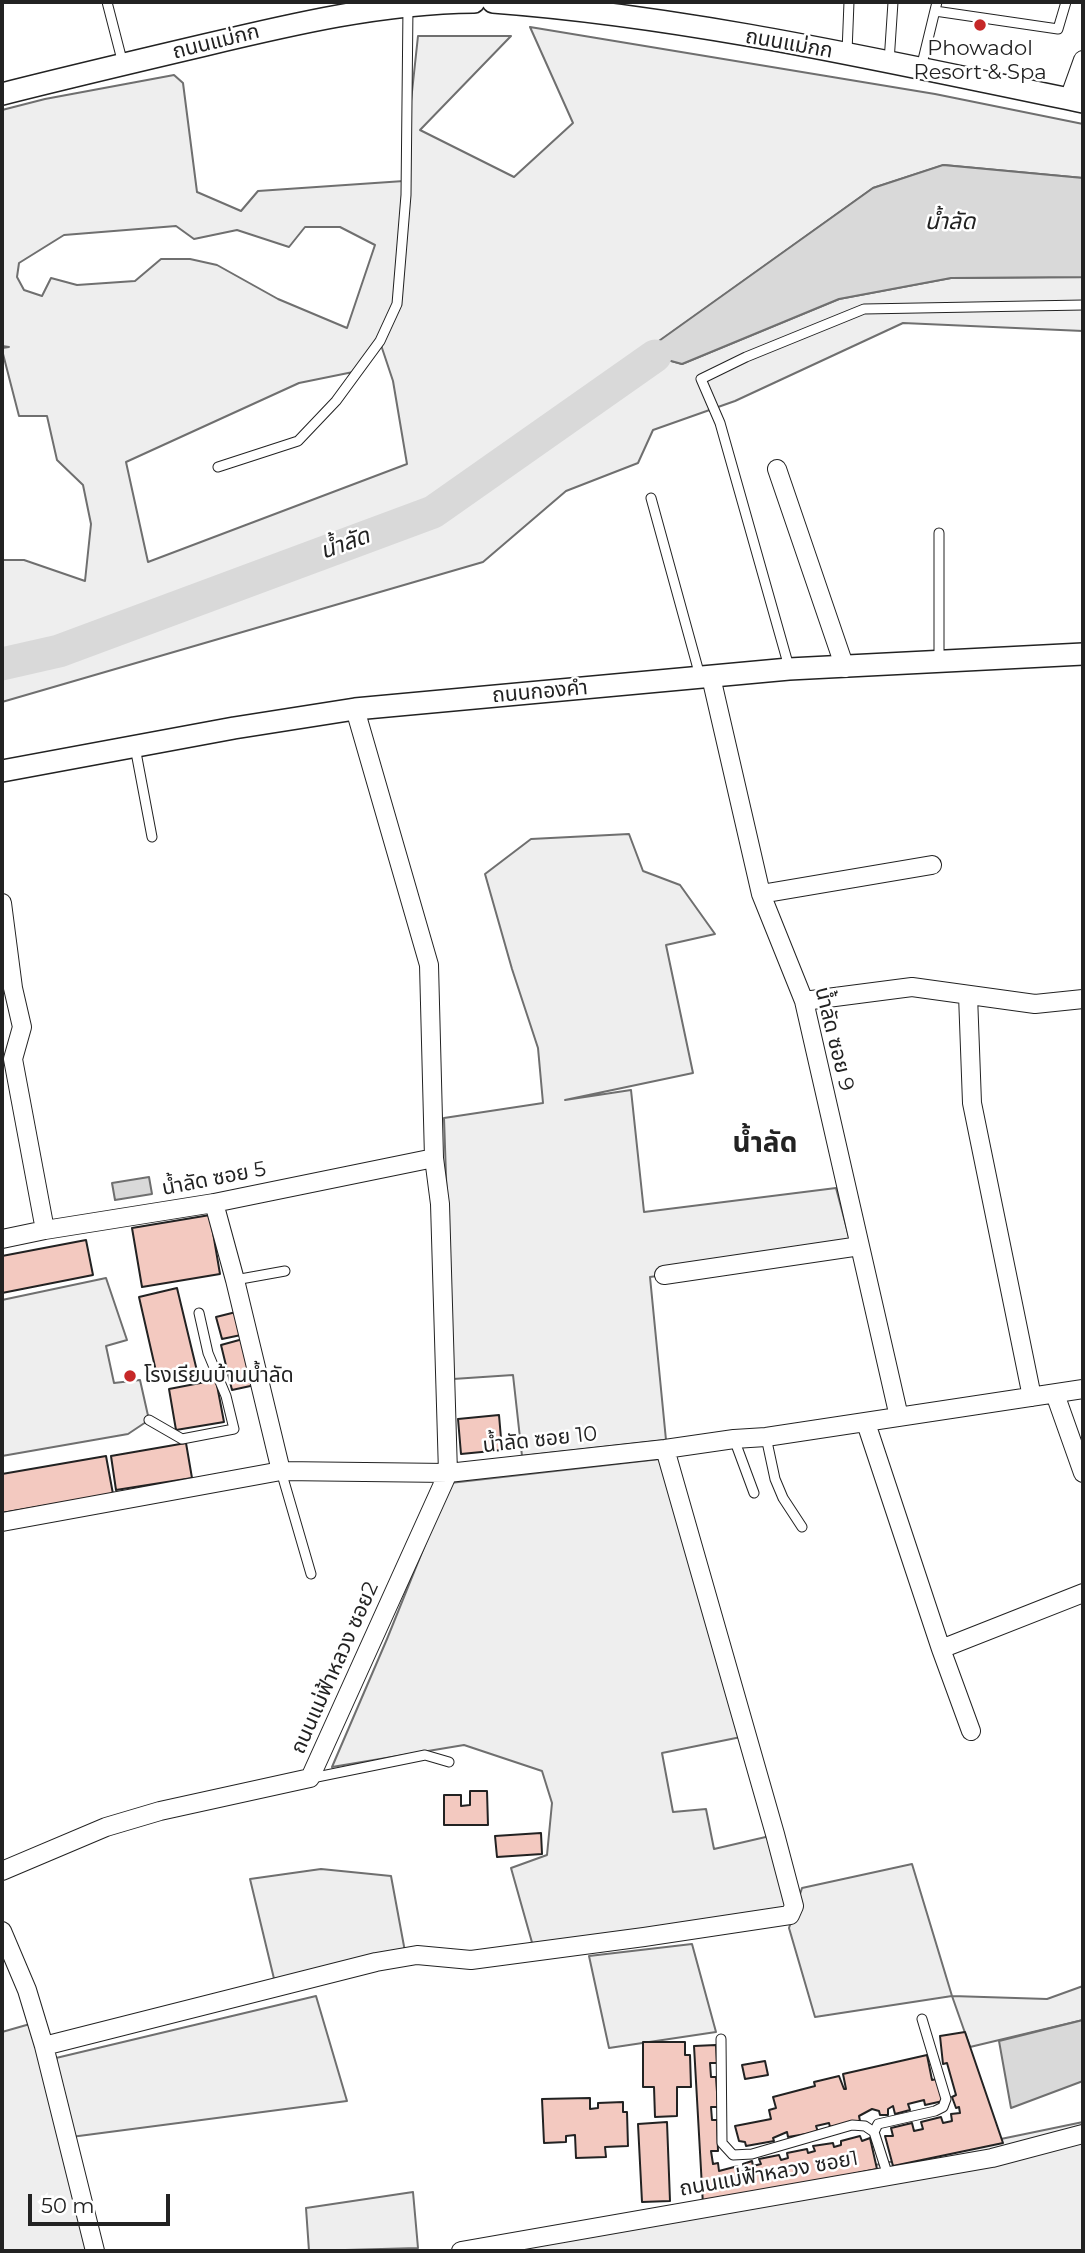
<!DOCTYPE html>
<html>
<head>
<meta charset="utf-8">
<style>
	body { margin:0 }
	#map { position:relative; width:1085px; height:2253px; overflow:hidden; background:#fff; font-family:Montserrat,sans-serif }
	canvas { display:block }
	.frame { position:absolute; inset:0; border:4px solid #222; pointer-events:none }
	.scale { position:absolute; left:28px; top:2194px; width:142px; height:32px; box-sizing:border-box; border:4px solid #222; border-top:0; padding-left:9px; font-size:21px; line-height:24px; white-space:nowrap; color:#222; -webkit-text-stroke:5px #fff; paint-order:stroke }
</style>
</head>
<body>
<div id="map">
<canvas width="1085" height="2253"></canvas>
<div class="frame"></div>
<div class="scale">50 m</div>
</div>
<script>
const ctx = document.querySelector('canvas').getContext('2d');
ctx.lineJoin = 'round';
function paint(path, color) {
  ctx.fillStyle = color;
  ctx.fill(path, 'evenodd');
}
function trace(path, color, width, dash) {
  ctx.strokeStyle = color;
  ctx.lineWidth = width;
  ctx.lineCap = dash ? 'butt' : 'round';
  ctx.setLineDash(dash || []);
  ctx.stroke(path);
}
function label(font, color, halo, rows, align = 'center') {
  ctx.font = font + ' Montserrat,"Noto Sans Thai",sans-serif';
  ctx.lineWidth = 5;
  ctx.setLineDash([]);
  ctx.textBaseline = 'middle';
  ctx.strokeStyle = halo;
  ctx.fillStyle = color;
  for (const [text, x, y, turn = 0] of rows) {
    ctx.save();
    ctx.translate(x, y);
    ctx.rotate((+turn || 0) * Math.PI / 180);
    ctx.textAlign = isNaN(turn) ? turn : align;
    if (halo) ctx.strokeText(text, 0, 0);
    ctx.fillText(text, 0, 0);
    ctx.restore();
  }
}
const green = new Path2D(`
	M530 27 935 94 1083 124V178L944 165 873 188 643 353 682 364 839 299 951 278 1083 277V331L903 323 735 401 653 430 638 463 566 491 483 562 2 702V560H24L85 581 91 524 83 485 57 460 47 416H19L2 350V348L9 347 2 346V110L45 99 174 75 183 83 197 192 241 211 258 191 404 181 408 129 418 36H511L420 130 514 177 573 123ZM176 226 194 239 237 230 289 247 305 227H340L375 245 347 328 278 299 217 265 190 259H161L135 281 77 285 51 278 42 296 24 290 17 277 19 263 64 235ZM380 342 393 381 407 464 148 562 126 462 299 383 358 371Z
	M629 834 643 871 680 885 715 934 666 945 693 1073 565 1100 631 1090 644 1212 836 1188 852 1248 650 1277 666 1440 522 1456 513 1375 453 1379 444 1118 543 1103 538 1048 512 969 485 874 531 839Z
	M106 1278 127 1340 106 1346 114 1383 140 1380 149 1420 128 1434 2 1456V1300Z
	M660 1459 741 1737 662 1753 673 1812 706 1809 714 1849 770 1836 788 1907 533 1946 511 1868 547 1855 552 1803 542 1771 464 1745 332 1767 387 1639 450 1483Z
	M912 1864 952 1996 1047 1999 1083 1986V2020L970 2047 952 1996 815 2017 789 1928 802 1888Z
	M321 1869 391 1876 406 1957 276 1987 250 1879Z
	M692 1944 716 2032 609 2048 589 1956Z
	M316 1996 347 2101 71 2137 56 2058Z
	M30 2024 95 2251H2V2032Z
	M1083 2122V2251H460Z
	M413 2192 418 2248 309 2251 306 2208Z`);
const water = new Path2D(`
	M943 165 1083 178V277L951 278 839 299 682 364 642 353 873 188Z
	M149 1177 152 1194 115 1200 112 1183Z
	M1083 2020V2081L1011 2108 999 2041Z`);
const river = new Path2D(`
	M2 664 59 651 433 512 655 356`);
const building = new Path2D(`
	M210 1215 220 1274 142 1287 132 1228Z
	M86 1240 93 1275 2 1293V1256Z
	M177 1288 197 1371 158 1380 139 1297Z
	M236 1312 241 1335 222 1339 216 1317Z
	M243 1339 255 1385 232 1390 221 1345Z
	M216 1380 224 1422 176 1430 169 1389Z
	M499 1415 502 1450 461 1454 458 1419Z
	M186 1443 192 1478 116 1490 111 1456Z
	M106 1456 113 1494 2 1513V1474Z
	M470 1791H487L488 1825H444V1795H461V1806L470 1805Z
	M541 1833 542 1854 497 1857 495 1836Z
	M965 2032 1003 2143 893 2166 885 2136H893L891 2128 912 2123 914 2131 923 2129 921 2122 941 2117 943 2123 952 2121 951 2114 960 2113 959 2107 956 2108 952 2097 956 2095 947 2063 943 2064 940 2036Z
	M643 2042H685V2055H690L691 2087H677V2116L655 2117 654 2087H643Z
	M716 2045 717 2063H710L711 2077H716L718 2107H711L712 2120H717L718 2151H711L713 2164 718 2163 719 2171 738 2166 740 2172 745 2171 743 2164 752 2161 753 2166 761 2164 759 2159 779 2155 781 2160 788 2158 787 2153 807 2149 808 2153 815 2151 813 2146 833 2143 834 2147 841 2145V2141L860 2136 862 2141 870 2138 877 2169 703 2205 694 2046Z
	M927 2055 932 2080 937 2079 943 2101 925 2105 924 2100 908 2104 910 2110 895 2114 893 2106 888 2109V2115H880L879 2111 872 2109 859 2116 860 2121 830 2127 829 2123 816 2126 818 2132 788 2137 787 2132 773 2138 774 2141 746 2146 745 2142 739 2141 735 2126 771 2119 769 2110 776 2108 773 2097 815 2086 814 2082 839 2076 844 2089H846L843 2074Z
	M765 2061 768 2075 745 2079 742 2065Z
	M590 2098V2109L598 2108V2103L623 2102V2112H627L628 2146 605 2147 606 2157 576 2158 575 2135 566 2136V2142L544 2143 542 2099Z
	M667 2122 670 2201 642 2202 638 2124Z`);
const service = new Path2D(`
	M107 2 123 64
	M935 11 1058 29 1066 2
	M847 52 849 2
	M889 62 893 2
	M921 68 937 2
	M218 467 298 441 336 401 380 341 397 304 406 195 408 7
	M651 498 700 676
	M939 533V660
	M789 667 720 423 701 379 746 357 864 309 1083 305
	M135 747 152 837
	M235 1280 285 1271
	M149 1420 182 1439 234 1429 226 1396 208 1353 199 1313
	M766 1437 775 1479 783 1498 802 1527
	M734 1439 754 1493
	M281 1471 311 1574
	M312 1778 425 1755 449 1762
	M721 2039 722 2143 733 2155 752 2154 852 2125 865 2126 874 2132 888 2176
	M874 2132 878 2124 935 2111 943 2107 946 2099 922 2019`);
const minor = new Path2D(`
	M1069 99 1083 60
	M777 469 845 668
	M711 677 761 894 804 1001 899 1417
	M761 894 932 865
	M2 903 13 988 22 1027 13 1059 45 1230
	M968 995 972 1103 1032 1397
	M804 1001 912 987 1035 1004 1083 999
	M214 1203 235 1280 281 1471
	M2 1239 45 1230 214 1203 434 1158
	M664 1275 860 1246
	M1055 1394 1083 1473
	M866 1423 941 1649 1083 1593
	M2 1522 281 1471 448 1473 665 1449 734 1439 766 1437 1083 1389
	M941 1649 971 1731
	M2 1871 106 1827 160 1811 310 1778 448 1473 440 1204 434 1158 429 965 355 709
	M2 1931 27 1990 44 2046 95 2251
	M44 2046 376 1962 417 1955 471 1960 644 1937 790 1915 794 1906 775 1834 665 1449
	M461 2251 992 2158 1083 2134`);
const tertiary = new Path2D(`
	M493 2C692 17 888 62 1083 102
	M2 94C69 77 137 61 205 45 293 24 382 3 474 2
	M2 771 234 728 355 709 789 669 1083 654`);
const markers = [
	[980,25,7,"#c62828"],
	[130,1376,7,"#c62828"]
];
const streetNames = [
	["ถนนแม่กก",216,42,-14],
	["ถนนแม่กก",789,44,10],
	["ถนนกองคำ",540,692,-5],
	["น้ำลัด ซอย 9",834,1039,76],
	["น้ำลัด ซอย 5",214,1179,-11],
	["น้ำลัด ซอย 10",540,1440,-6],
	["ถนนแม่ฟ้าหลวง ซอย2",335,1668,-66],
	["ถนนแม่ฟ้าหลวง ซอย1",769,2174,-10]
];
const poiNames = [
	["Phowadol",980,49],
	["Resort & Spa",980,73],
	["โรงเรียนบ้านน้ำลัด",144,1376,"left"]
];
const waterNames = [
	["น้ำลัด",950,222],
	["น้ำลัด",345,544,-20]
];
const districtNames = [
	["น้ำลัด",765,1144]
];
paint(green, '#eee');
trace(green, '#6f6f6f', 2);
paint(water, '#d9d9d9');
trace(water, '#6f6f6f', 2);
trace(river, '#d9d9d9', 33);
paint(building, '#f3c9c0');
trace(building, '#222', 2);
trace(service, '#222', 11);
trace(minor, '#222', 20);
trace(tertiary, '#222', 24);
trace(service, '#fff', 9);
trace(minor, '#fff', 18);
trace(tertiary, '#fff', 21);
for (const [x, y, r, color] of markers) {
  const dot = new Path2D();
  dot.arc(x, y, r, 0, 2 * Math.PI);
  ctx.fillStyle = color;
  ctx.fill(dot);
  trace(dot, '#fff', 2.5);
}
label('21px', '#222', '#fff', streetNames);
label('21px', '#222', '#fff', poiNames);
label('italic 23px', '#222', '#fff', waterNames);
label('bold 28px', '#222', '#fff', districtNames);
</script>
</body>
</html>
